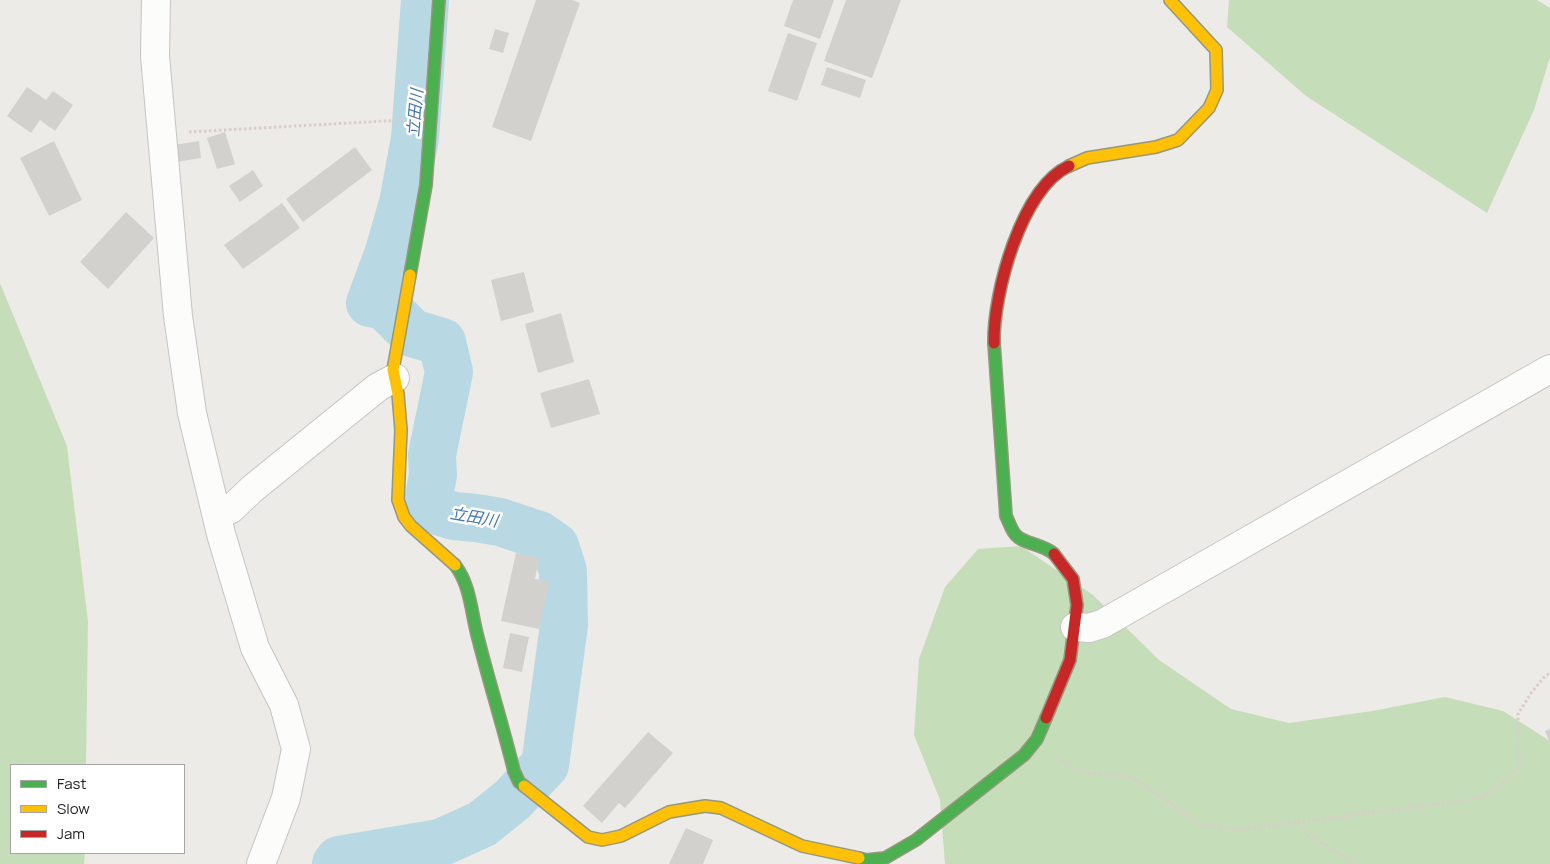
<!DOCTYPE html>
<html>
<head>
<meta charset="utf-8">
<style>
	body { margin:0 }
	#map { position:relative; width:1550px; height:864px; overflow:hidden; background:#edebe7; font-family:Manrope,sans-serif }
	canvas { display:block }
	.legend { position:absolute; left:10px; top:764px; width:175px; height:90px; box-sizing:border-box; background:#fff; border:1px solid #a5a5a5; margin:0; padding:6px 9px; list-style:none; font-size:15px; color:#1e1e1e }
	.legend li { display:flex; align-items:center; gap:10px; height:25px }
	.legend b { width:25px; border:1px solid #a5a5a5 }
</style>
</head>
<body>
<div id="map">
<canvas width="1550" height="864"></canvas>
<ul class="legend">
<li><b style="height:6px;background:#4caf50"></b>Fast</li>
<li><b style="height:6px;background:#ffc107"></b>Slow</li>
<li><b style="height:6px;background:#c62828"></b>Jam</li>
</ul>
</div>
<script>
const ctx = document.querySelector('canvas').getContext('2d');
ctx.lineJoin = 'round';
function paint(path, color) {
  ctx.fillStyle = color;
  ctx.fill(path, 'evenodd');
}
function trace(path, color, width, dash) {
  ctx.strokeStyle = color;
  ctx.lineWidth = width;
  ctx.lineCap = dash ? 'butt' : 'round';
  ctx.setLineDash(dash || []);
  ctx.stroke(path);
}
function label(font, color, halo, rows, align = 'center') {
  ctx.font = font + ' Manrope,"Noto Sans JP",sans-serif';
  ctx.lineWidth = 5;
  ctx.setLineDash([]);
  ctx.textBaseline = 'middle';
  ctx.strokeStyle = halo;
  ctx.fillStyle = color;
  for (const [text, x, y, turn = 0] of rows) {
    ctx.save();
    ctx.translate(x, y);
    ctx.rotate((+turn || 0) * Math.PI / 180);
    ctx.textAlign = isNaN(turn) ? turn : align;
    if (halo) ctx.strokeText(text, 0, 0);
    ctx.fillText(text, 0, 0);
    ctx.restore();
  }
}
const forest = new Path2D(`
	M1229 0H1537L1550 8V57L1534 110 1487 213 1306 96 1227 27Z
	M0 283 67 446 88 622 86 765H11V853H85L84 864H0Z
	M1021 546 1093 595 1159 660 1231 709 1289 723 1372 711 1445 697 1503 711 1550 741V864H945L940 800 914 735 919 659 945 587 978 549Z`);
const river = new Path2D(`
	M336 864 339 860 440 843 482 824 512 800 545 765 564 625 563 571 555 546 539 535 500 522 476 518 454 516 431 509 428 502 433 475 432 455 449 372 442 342 412 333 385 306 370 303 388 255 403 203 415 138 425 0`);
const building = new Path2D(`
	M536 0H572L580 3 531 141 492 127Z
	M793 0H834L820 39 784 26Z
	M846 0H901L872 78 824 61Z
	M495 29 509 33 503 53 489 49Z
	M788 33 817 43 797 101 768 91Z
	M827 67 866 80 860 98 821 85Z
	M27 87 46 100 53 91 73 105 55 131 40 120 31 133 7 116Z
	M225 132 235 164 217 169 207 138Z
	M54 141 82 200 49 216 20 158Z
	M199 141 201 158 176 162 174 145Z
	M355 147 372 170 303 222 286 199Z
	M253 170 263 186 240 202 229 186Z
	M282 203 300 228 243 269 224 245Z
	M126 212 154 238 108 289 80 262Z
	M524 272 534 312 501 321 491 280Z
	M561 313 574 362 538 373 525 324Z
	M589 379 600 414 551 428 540 393Z
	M516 553 539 558 535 579 549 582 539 629 501 621Z
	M510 633 529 637 522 672 503 668Z
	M1550 729V743L1545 731Z
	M648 732 673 753 625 808 619 803 602 823 583 806Z
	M686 828 713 840 703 864H669Z`);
const path = new Path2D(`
	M189 132 403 120
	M1058 757 1066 764 1087 773 1124 776 1137 780 1200 824 1238 830 1474 799 1492 792 1513 774 1519 765 1518 714 1531 693 1545 676 1550 673
	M1298 823 1308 835 1357 864`);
const street = new Path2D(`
	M156 0 155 56 178 316 192 413 221 534 255 648 284 705 296 749 286 798 261 864
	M217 516 231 509 252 489 378 387 395 378
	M1075 627 1089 628 1102 624 1550 369`);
const fast = new Path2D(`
	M410 275 426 185 439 0
	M994 343 1006 516C1009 522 1011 529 1015 534 1022 544 1044 544 1054 554
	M455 565C471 586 471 613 478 638 489 682 503 726 514 771L519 782 524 786
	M859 858 866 860 885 858 916 840 1024 755 1037 739 1046 718`);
const slow = new Path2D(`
	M1069 166 1087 158 1156 147 1178 140 1209 108 1217 90 1216 50 1170 0
	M410 275 393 370 398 394 401 430 398 500 404 517 411 526 455 565
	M524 786 588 837 602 840 621 836 669 812 705 806 721 808 802 846 859 858`);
const jam = new Path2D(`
	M994 343C993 294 1021 188 1069 166
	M1046 718 1070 660 1077 605 1073 579 1054 554`);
const waterNames = [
	["立田川",416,113,-85],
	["立田川",474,518,10]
];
paint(forest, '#c6ddba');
trace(river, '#b8d9e3', 48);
paint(building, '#d3d1ce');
trace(street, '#c5c4c3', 30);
trace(fast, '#95977e', 14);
trace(slow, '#95977e', 14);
trace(jam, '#95977e', 14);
trace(path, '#dbccca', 3, [2.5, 2.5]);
trace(street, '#fcfcfb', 28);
trace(fast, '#4caf50', 11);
trace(slow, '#ffc107', 11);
trace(jam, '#c62828', 11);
label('italic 16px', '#4175ad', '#fff', waterNames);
</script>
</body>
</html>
